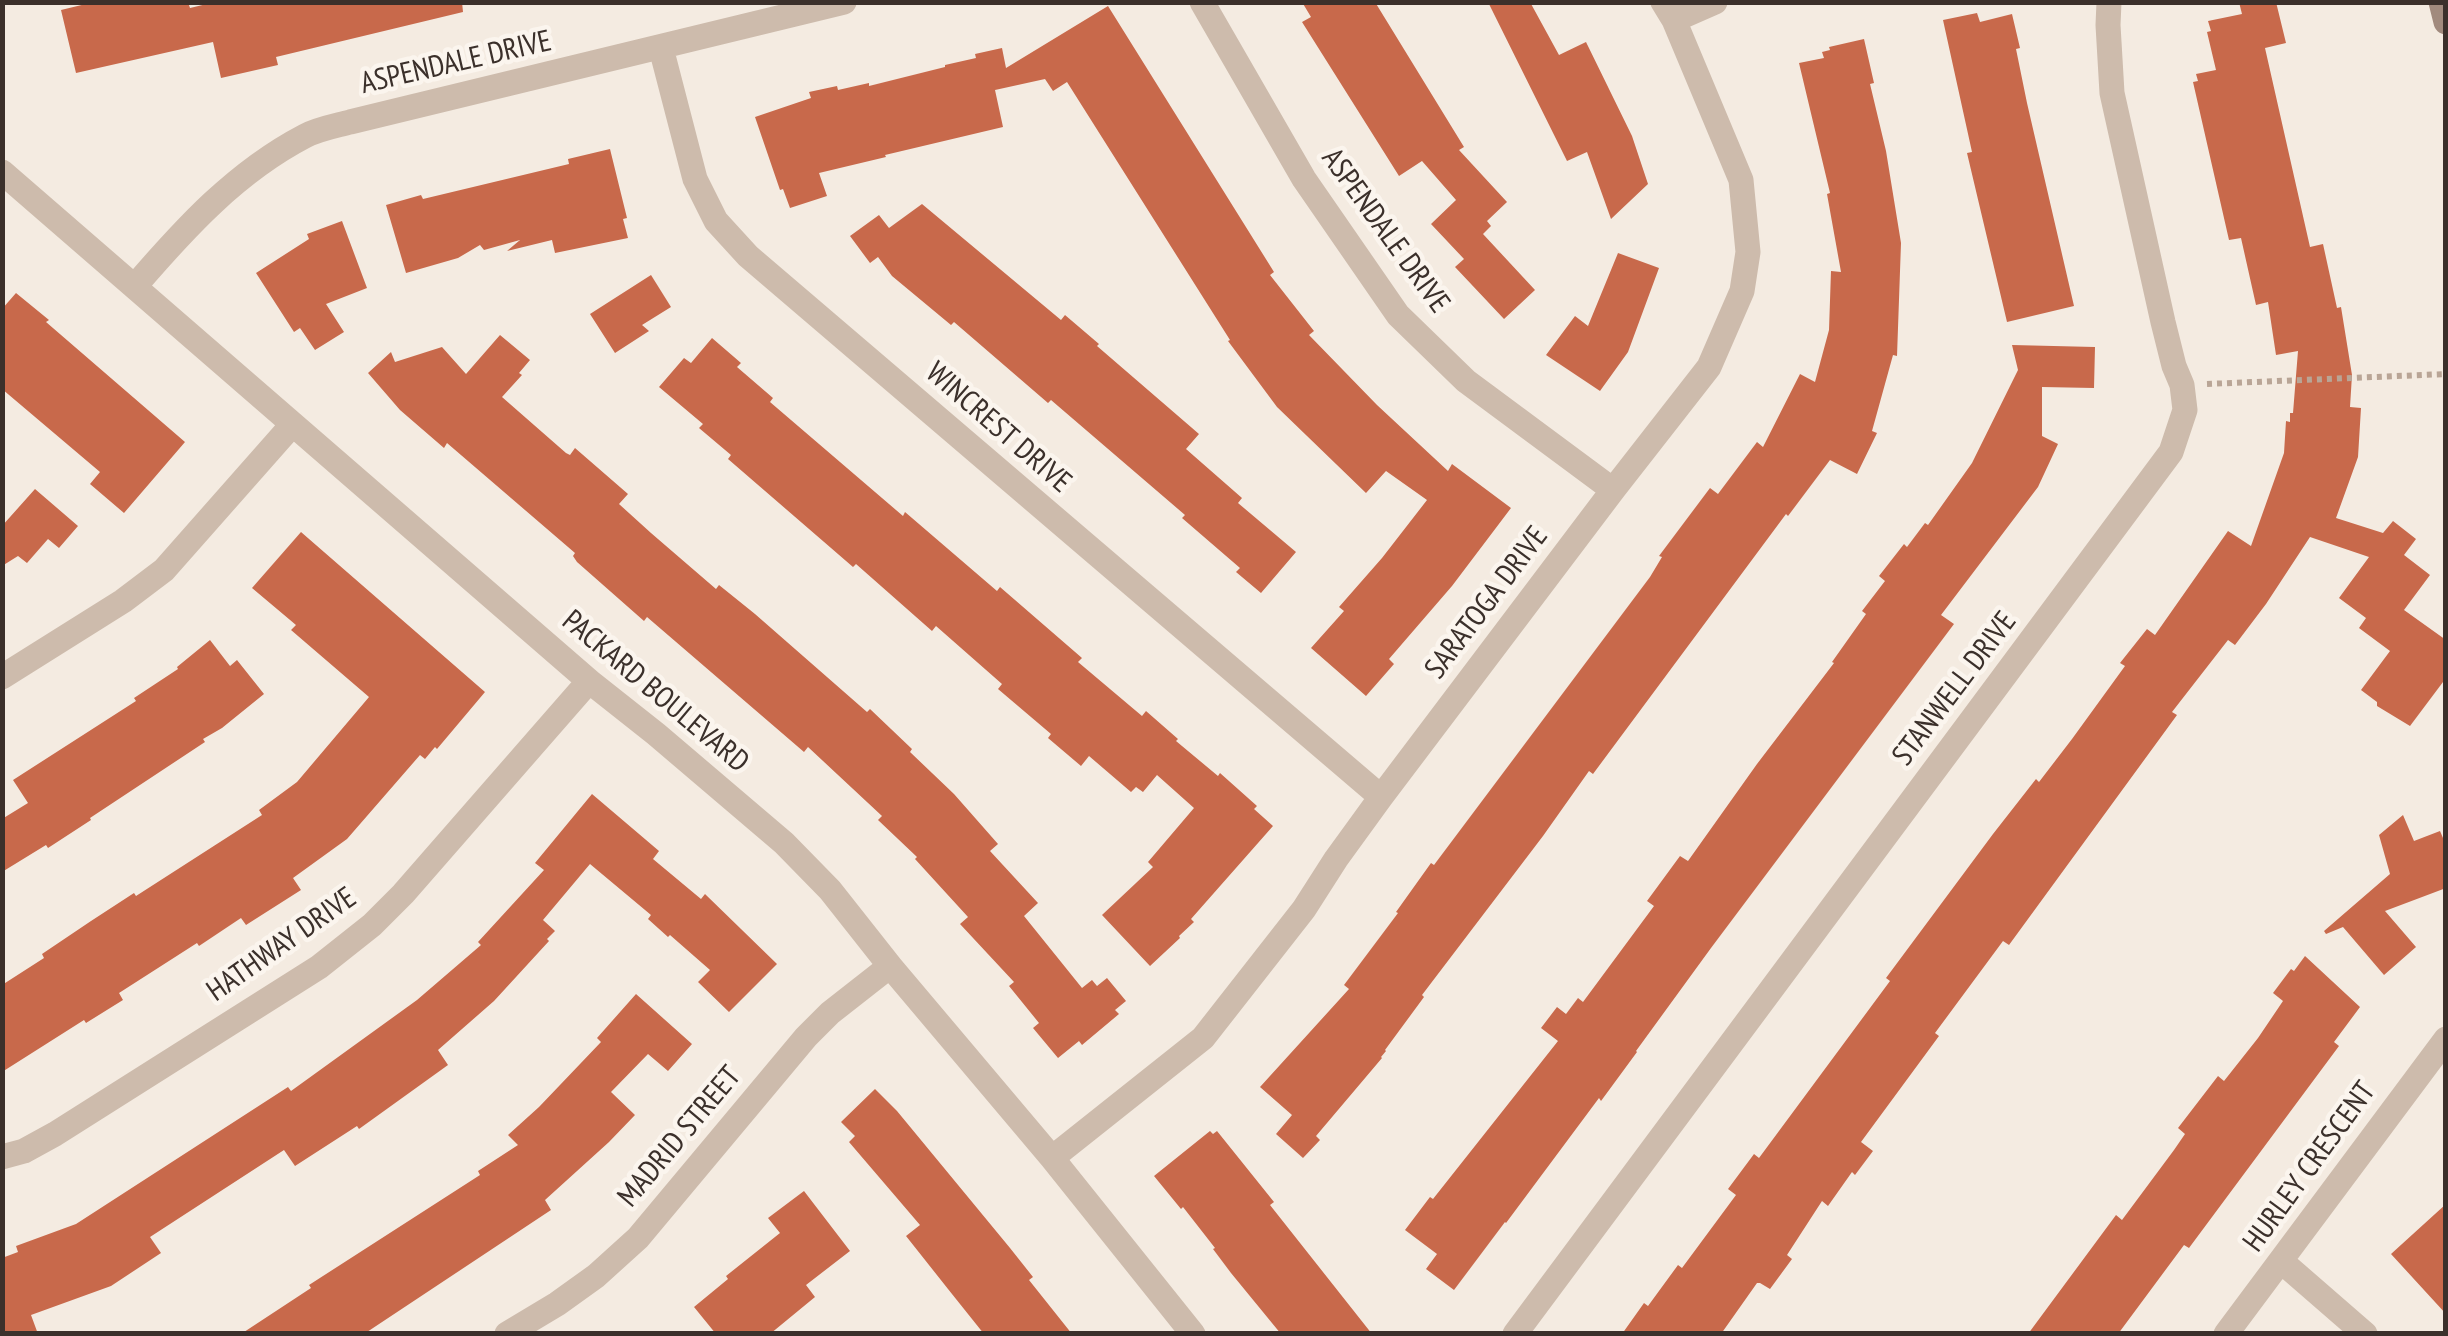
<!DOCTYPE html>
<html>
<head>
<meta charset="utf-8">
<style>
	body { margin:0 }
	#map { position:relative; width:2448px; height:1336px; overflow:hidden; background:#f4ebe1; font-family:"PT Sans Narrow",sans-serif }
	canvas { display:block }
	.frame { position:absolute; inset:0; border:5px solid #3b302b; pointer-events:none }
</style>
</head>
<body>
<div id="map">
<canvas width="2448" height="1336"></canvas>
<div class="frame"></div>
</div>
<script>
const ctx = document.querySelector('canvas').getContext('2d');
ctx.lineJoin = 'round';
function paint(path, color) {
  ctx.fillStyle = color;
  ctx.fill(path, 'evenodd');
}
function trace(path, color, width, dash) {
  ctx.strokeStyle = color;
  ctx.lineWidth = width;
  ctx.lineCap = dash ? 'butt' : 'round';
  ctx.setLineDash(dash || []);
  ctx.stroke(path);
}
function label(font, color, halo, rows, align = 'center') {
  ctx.font = font + ' "PT Sans Narrow",sans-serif';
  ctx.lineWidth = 9;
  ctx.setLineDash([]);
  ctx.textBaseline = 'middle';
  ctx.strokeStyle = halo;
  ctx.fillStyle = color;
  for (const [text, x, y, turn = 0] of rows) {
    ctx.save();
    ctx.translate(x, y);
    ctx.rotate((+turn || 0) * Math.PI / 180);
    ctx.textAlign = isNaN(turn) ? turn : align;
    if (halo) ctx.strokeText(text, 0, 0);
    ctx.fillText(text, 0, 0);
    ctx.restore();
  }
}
const building = new Path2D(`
	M94 2H188L190 8 215 2H462L463 12 276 57 278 65 221 78 213 42 76 73 61 10Z
	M1302 2H1375L1464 147 1459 150 1507 202 1487 221 1491 226 1483 234 1535 290 1504 319 1455 267 1464 259 1431 224 1456 200 1422 161 1399 176 1302 22 1311 17Z
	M1488 2H1530L1559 55 1586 42 1632 136 1648 184 1611 219 1587 152 1567 161Z
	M2239 2H2276L2286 43 2265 48 2310 247 2323 244 2337 308 2341 307 2352 375 2350 407 2361 408 2358 457 2336 518 2383 533 2393 521 2416 539 2404 555 2430 575 2404 610 2446 640V678L2410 726 2377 706V702L2361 690 2390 651 2359 628 2366 618 2339 598 2369 557 2310 537 2266 604 2235 645 2228 640 2172 712 2177 715 2009 945 2003 941 1935 1033 1939 1036 1861 1142 1873 1151 1855 1175 1852 1172 1828 1206 1822 1201 1787 1255 1792 1259 1770 1289 1760 1283H1757L1721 1334H1622L1644 1303 1648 1306 1678 1265 1682 1268 1736 1195 1728 1189 1754 1154 1759 1158 1890 981 1886 978 1993 834 2036 779 2039 782 2072 739 2125 666 2120 663 2147 629 2155 635 2228 531 2251 546 2284 453 2286 421 2290 422V413H2293L2298 351 2276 355 2268 302 2256 305 2241 238 2229 240 2193 82 2198 81 2196 74 2216 70 2207 32 2211 31 2208 21 2242 14Z
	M1108 6 1274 272 1270 275 1314 331 1309 335 1377 405 1448 471 1452 464 1511 508 1452 586 1389 659 1394 664 1366 696 1311 648 1344 611 1339 607 1382 558 1427 500 1386 471 1366 493 1277 407 1228 341 1230 340 1067 82 1053 91 1045 79 995 90 1003 127 885 155 886 157 819 173 827 196 790 208 783 189 780 190 755 117 811 98 809 92 837 86 838 90 869 83V86L945 67V65L976 58 975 54 1002 48 1006 68Z
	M1977 13 1980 22 2012 14 2020 48 2016 49 2027 103 2074 306 2007 322 1967 153 1972 152 1943 20Z
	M1864 39 1874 83 1870 84 1886 151 1901 243 1897 356 1893 355 1872 431 1877 433 1857 474 1830 460 1788 516 1786 514 1593 774 1589 771 1543 836 1422 995 1424 997 1385 1050 1386 1051 1381 1057 1382 1058 1316 1136 1320 1140 1303 1158 1276 1134 1292 1115 1260 1087 1349 989 1344 985 1398 913 1396 912 1431 863 1434 865 1650 577 1662 557 1659 556 1710 488 1718 494 1757 442 1763 447 1800 374 1815 382 1829 330 1831 271 1841 272 1827 194 1830 193 1799 63 1824 58 1822 52 1830 50 1829 47Z
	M610 149 627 218 623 219 628 238 555 253 552 240 507 251 520 240 484 250 480 245 458 258 406 273 386 205 421 195 423 199 569 164 568 159Z
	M922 204 1061 320 1065 315 1099 344 1097 346 1199 434 1186 449 1242 498 1238 503 1296 552 1261 593 1236 572 1240 568 1182 518 1185 515 1051 400 1048 403 954 322 951 325 892 276 878 257 870 263 850 236 879 215 889 228Z
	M342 221 367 288 326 304 344 332 315 350 300 328 294 332 256 273 309 239 307 234Z
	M1618 253 1659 268 1628 352 1600 391 1546 355 1575 316 1588 326Z
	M651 275 671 307 642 325 649 331 615 353 590 314Z
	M16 293 49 320 46 322 185 442 124 513 90 484 100 472 2 389V309Z
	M500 335 530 360 519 373 522 375 502 397 566 453 570 455 575 448 628 494 619 504 651 533 716 589 719 585 755 614 867 712 870 709 912 749 910 752 954 794 998 844 990 851 1038 903 1024 916 1082 988 1092 980 1097 986 1107 978 1126 1001 1115 1010 1119 1014 1082 1045 1079 1041 1058 1058 1033 1028 1039 1023 1009 986 1014 982 960 924 968 917 915 859 917 857 878 820 882 816 808 747 804 752 647 617 644 621 577 562 573 556 575 553 447 443 444 448 400 410 368 373 391 352 395 362 442 347 466 374Z
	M712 338 741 363 737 367 773 398 770 402 903 516 905 512 997 591 1000 587 1082 658 1078 662 1142 716 1146 711 1178 739 1176 741 1218 776 1220 773 1257 806 1254 809 1273 826 1191 919 1194 922 1179 936 1180 938 1150 966 1102 915 1153 867 1148 862 1194 808 1157 775 1143 792 1136 787 1131 792 1089 756 1081 766 1048 738 1051 734 998 689 1002 684 936 626 932 631 856 564 853 567 728 459 731 455 699 428 703 424 659 387 684 358 691 363Z
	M2012 345 2095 347 2094 388 2042 387V436L2058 444 2038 487 1941 615 1954 624 1711 948 1636 1051 1637 1052 1601 1101 1599 1098 1506 1223 1505 1222 1454 1290 1426 1269 1437 1254 1405 1230 1430 1197 1433 1199 1558 1041 1541 1028 1557 1007 1566 1014 1578 998 1583 1002 1654 906 1647 901 1680 856 1688 861 1757 764 1834 663 1832 662 1866 614 1862 611 1885 581 1879 576 1904 544 1907 547 1925 523 1928 525 1972 463 2018 370Z
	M35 489 78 526 59 548 48 539 27 563 18 556 2 566V526Z
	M301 532 485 692 437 749 435 747 425 759 420 755 347 839 293 878 301 890 246 925 241 918 199 946 197 943 119 993 123 1000 86 1023 84 1020 2 1072V985L44 958 42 954 91 921 134 893 136 896 262 815 259 810 297 782 369 697 291 630 296 625 252 588Z
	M210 640 230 666 237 660 264 694 222 728 203 739 205 742 90 818 91 820 48 848 46 845 2 872V819L28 803 13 780 136 701 134 698 178 669 177 667Z
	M592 794 659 851 653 859 701 899 705 894 777 964 729 1012 698 982 710 970 670 935 668 937 648 919 651 915 590 864 543 920 555 931 547 939 549 941 494 1001 438 1050 448 1065 359 1129 357 1126 295 1166 284 1150 150 1237 161 1253 111 1286 31 1315 38 1334H2V1258L18 1252 16 1246 76 1224 288 1087 291 1091 417 1000 481 945 478 942 544 870 535 863Z
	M2403 815 2414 841 2440 831 2446 845V888L2385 911 2416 947 2384 975 2343 927 2326 934 2324 931 2390 874 2379 835Z
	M2305 956 2360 1007 2334 1042 2339 1046 2189 1248 2184 1245 2118 1334H2028L2116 1215 2122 1220 2174 1150 2185 1134 2178 1128 2218 1076 2224 1081 2258 1038 2283 1001 2273 993 2291 969 2294 971Z
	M636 994 692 1044 668 1071 648 1054 611 1092 635 1115 609 1142 545 1200 551 1210 364 1334H241L311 1288 309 1285 480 1175 478 1171 518 1145 508 1135 539 1107 601 1042 597 1038Z
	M875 1089 897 1111 1010 1248 1033 1277 1029 1280 1072 1334H984L948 1289 906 1236 920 1225 849 1142 855 1136 841 1122Z
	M1210 1131 1213 1134 1217 1131 1274 1202 1270 1205 1372 1334H1281L1231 1273 1213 1249 1215 1248 1183 1207 1181 1209 1154 1176Z
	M804 1191 850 1251 806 1285 815 1297 770 1334H716L694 1307 728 1279 726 1276 780 1233 768 1218Z
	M2446 1204V1314L2391 1254Z`);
const path = new Path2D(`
	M2207 384 2446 374`);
const street = new Path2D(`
	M1202 2 1304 179 1398 315 1466 381 1613 490
	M1674 20 1715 2
	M661 48 695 179 716 221 748 256 1381 797
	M2 172 589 681 656 734 784 843 830 890 890 966 1052 1158 1193 1334
	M135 286C185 228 236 172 305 136 318 129 335 126 350 122L844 2
	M2 677 123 601 164 570 292 425
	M2 1157 24 1151 55 1134 319 967 372 925 403 894 589 681
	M1052 1158 1203 1038 1304 909 1336 859 1381 797 1613 490 1709 367 1742 291 1748 252 1741 180 1674 20 1663 2
	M2281 1261 2365 1334
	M507 1334 557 1304 596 1276 638 1238 806 1037 830 1013 890 966
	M1515 1334 2171 452 2185 410 2182 385 2174 366 2163 322 2112 93 2108 25 2109 2
	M2226 1334 2446 1039`);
const secondary = new Path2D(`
	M2441 2 2446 22`);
const streetNames = [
	["ASPENDALE DRIVE",456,63,-13],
	["ASPENDALE DRIVE",1385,231,54],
	["WINCREST DRIVE",998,428,41],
	["SARATOGA DRIVE",1487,603,-53],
	["STANWELL DRIVE",1955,689,-53],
	["PACKARD BOULEVARD",655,692,40],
	["HATHWAY DRIVE",282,945,-35],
	["MADRID STREET",680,1137,-50],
	["HURLEY CRESCENT",2310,1167,-54]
];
paint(building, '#c8694b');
trace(path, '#b9a596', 6, [5, 5]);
trace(street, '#cdbbac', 25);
trace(secondary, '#a18a7d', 25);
label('30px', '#3b302b', '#fbf5ee', streetNames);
</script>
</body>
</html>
